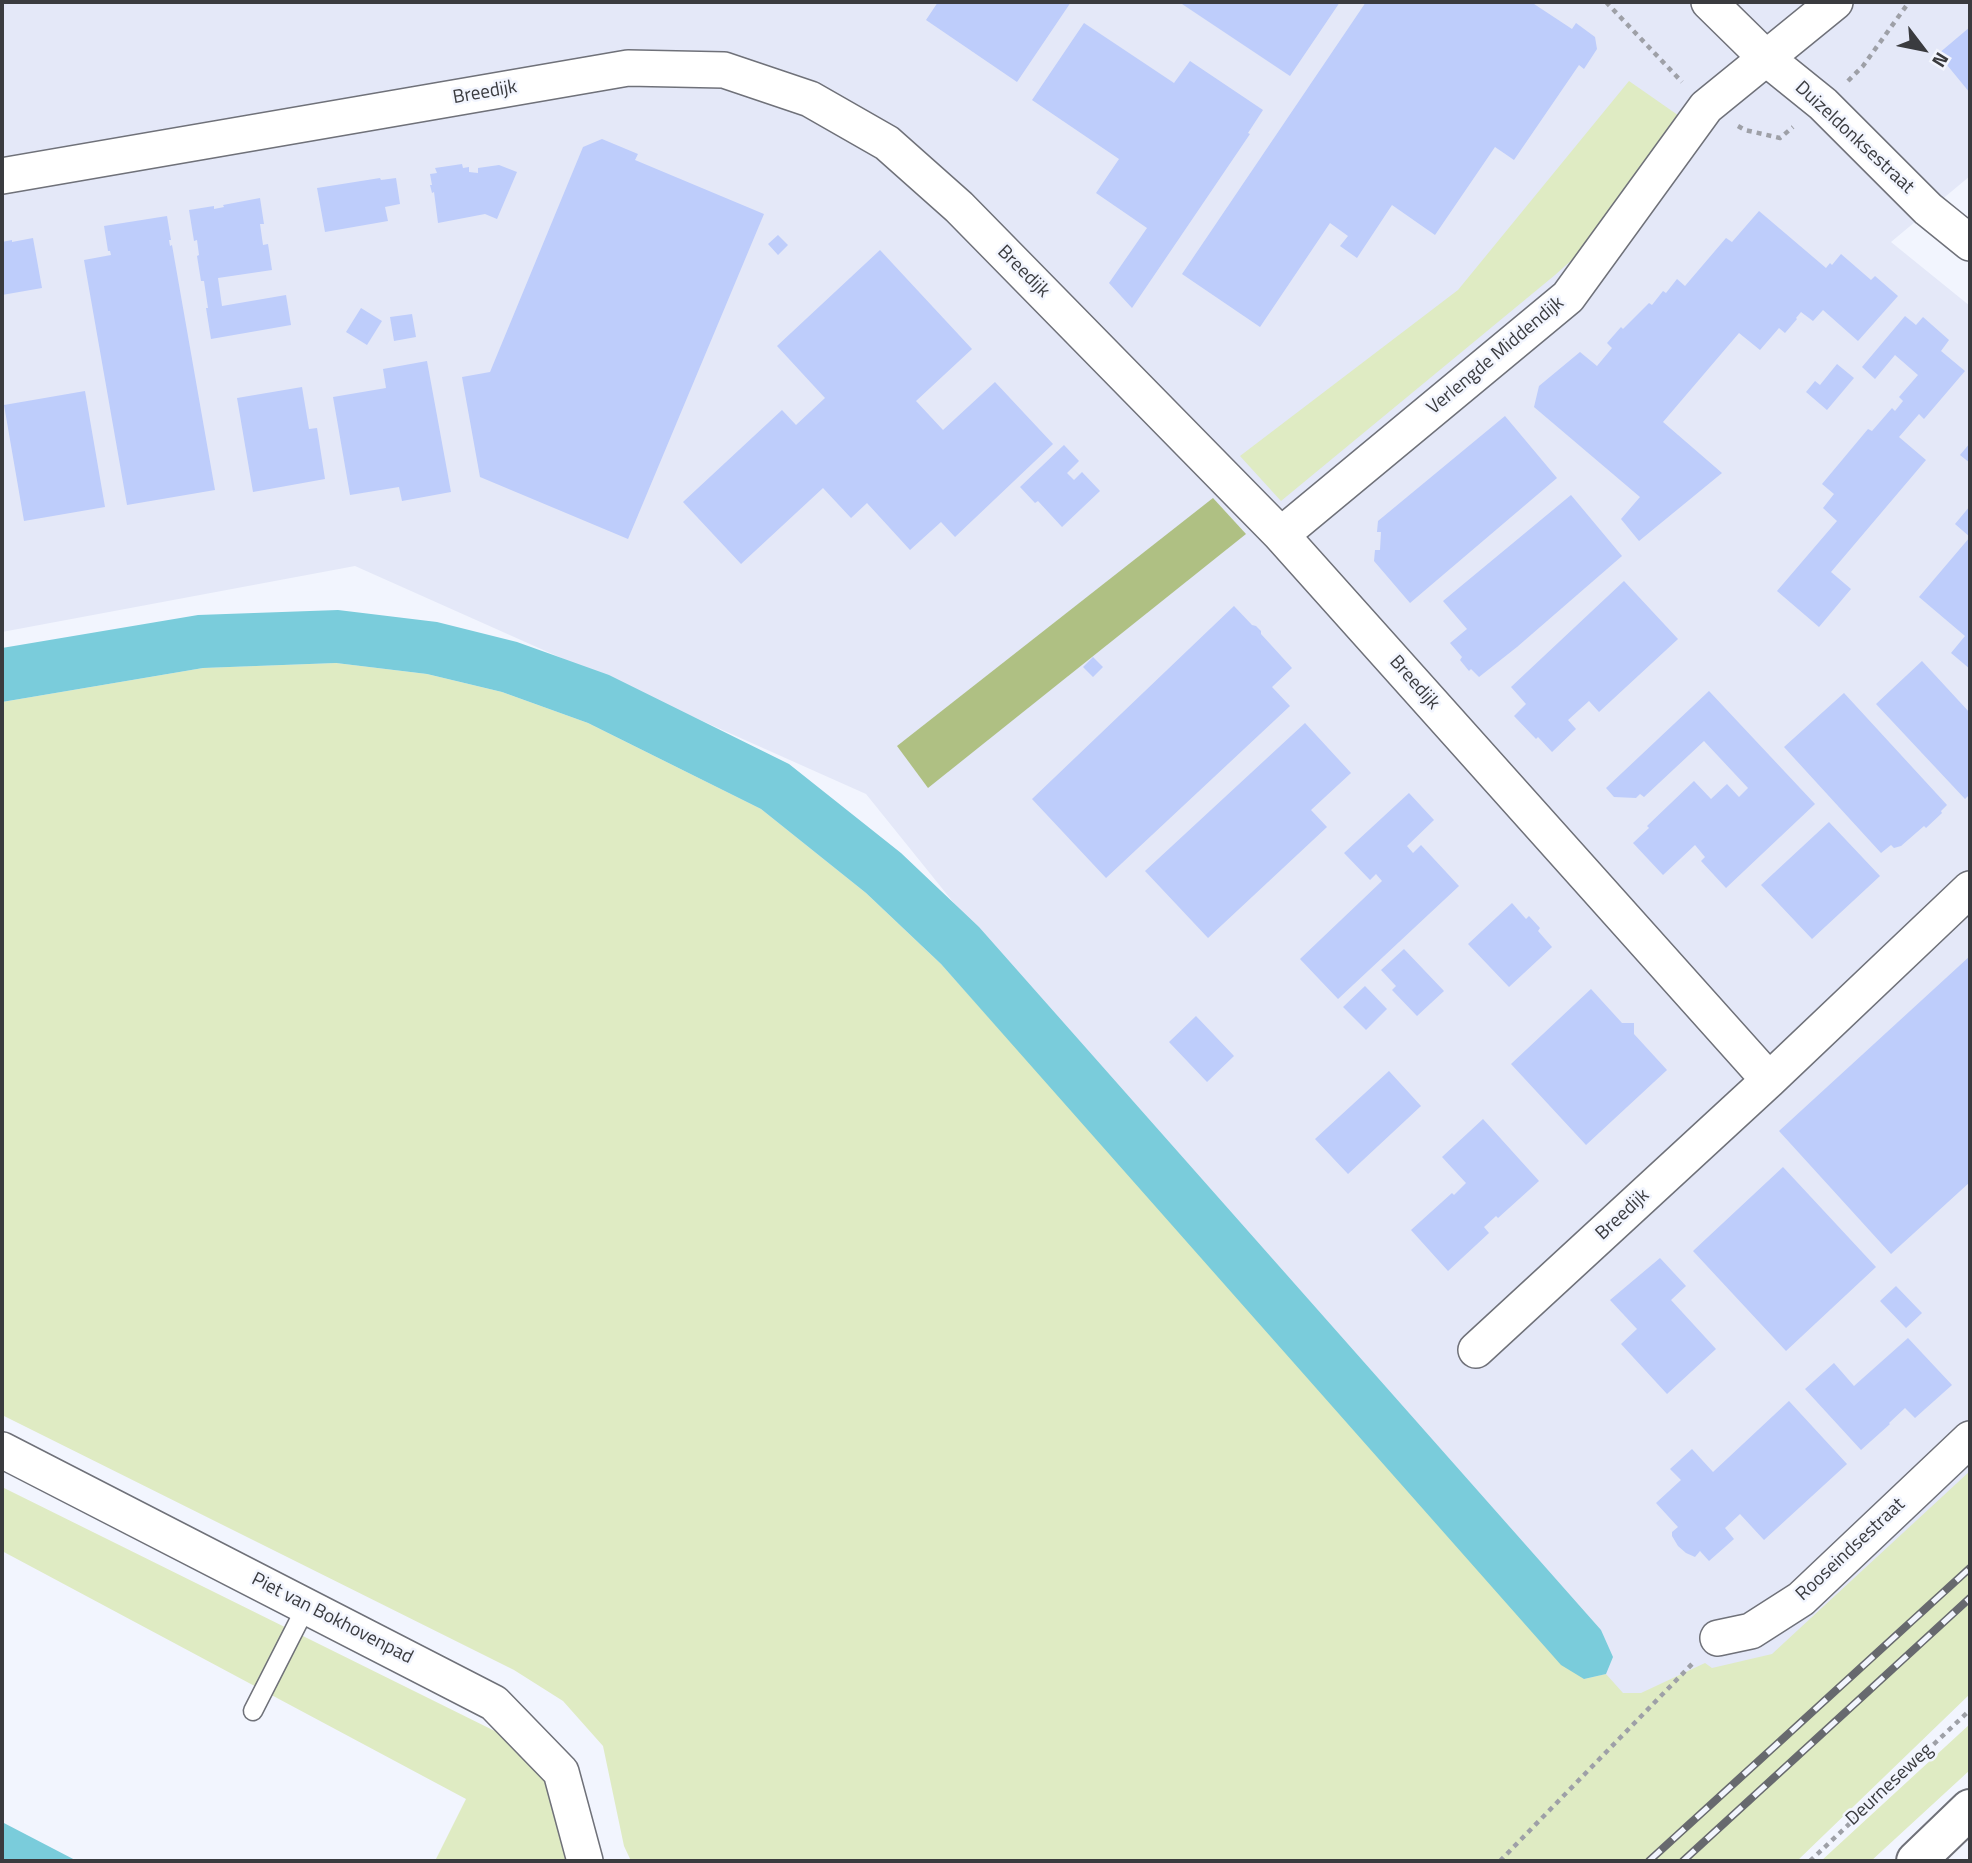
<!DOCTYPE html>
<html>
<head>
<meta charset="utf-8">
<style>
	body { margin:0 }
	#map { position:relative; width:1972px; height:1863px; overflow:hidden; background:#f2f5fe; font-family:"Titillium Web",sans-serif }
	canvas { display:block }
	.frame { position:absolute; inset:0; border:4px solid #3a3b3f; pointer-events:none }
	.north { position:absolute; left:1888px; top:14px; width:70px; height:70px; -webkit-text-stroke:5px #f2f5fe; paint-order:stroke; rotate:122deg; font-size:19px; font-weight:700; line-height:28px; text-align:center; color:#3a3b3f }
	.north::after { content:''; display:block; margin:auto; width:24px; height:32px; background:#3a3b3f; clip-path:polygon(50% 0,100% 100%,50% 72%,0 100%) }
</style>
</head>
<body>
<div id="map">
<canvas width="1972" height="1863"></canvas>
<div class="frame"></div>
<div class="north">N</div>
</div>
<script>
const ctx = document.querySelector('canvas').getContext('2d');
ctx.lineJoin = 'round';
function paint(path, color) {
  ctx.fillStyle = color;
  ctx.fill(path, 'evenodd');
}
function trace(path, color, width, dash) {
  ctx.strokeStyle = color;
  ctx.lineWidth = width;
  ctx.lineCap = dash ? 'butt' : 'round';
  ctx.setLineDash(dash || []);
  ctx.stroke(path);
}
function label(font, color, halo, rows, align = 'center') {
  ctx.font = font + ' "Titillium Web",sans-serif';
  ctx.lineWidth = 5;
  ctx.setLineDash([]);
  ctx.textBaseline = 'middle';
  ctx.strokeStyle = halo;
  ctx.fillStyle = color;
  for (const [text, x, y, turn = 0] of rows) {
    ctx.save();
    ctx.translate(x, y);
    ctx.rotate((+turn || 0) * Math.PI / 180);
    ctx.textAlign = isNaN(turn) ? turn : align;
    if (halo) ctx.strokeText(text, 0, 0);
    ctx.fillText(text, 0, 0);
    ctx.restore();
  }
}
const built = new Path2D(`
	M2 2H1970V176L1891 242 1970 306V1502L1665 1785 866 794 355 566 2 632Z`);
const green = new Path2D(`
	M1629 81 1695 127 1602 233 1555 275 1281 501 1240 456 1458 290Z
	M336 663 427 674 502 692 588 723 761 809 866 893 941 964 1584 1679 1606 1674 1623 1693H1641L1705 1663 1712 1668 1772 1654 1970 1471V1694L1797 1861H631L624 1846 603 1746 563 1701 514 1670 2 1415V702L203 668Z
	M2 1487 515 1741 551 1768 570 1861H435L466 1799 2 1551Z
	M1970 1724V1770L1871 1861H1821Z`);
const forest = new Path2D(`
	M1213 498 1246 534 928 788 897 746Z`);
const water = new Path2D(`
	M338 610 437 622 517 642 609 675 789 764 901 853 979 927 1601 1630 1613 1657 1606 1674 1584 1679 1561 1665 941 964 866 893 761 809 588 723 502 692 427 674 336 663 203 668 2 702V648L198 615Z
	M2 1822 77 1861H2Z`);
const building = new Path2D(`
	M938 2H1071L1017 82 926 20Z
	M1179 2H1340L1290 76Z
	M1366 2H1531L1572 29 1576 23 1595 37 1597 49 1584 69 1579 65 1514 160 1495 147 1435 235 1392 205 1357 258 1340 246 1348 236 1330 223 1260 327 1182 274Z
	M1084 23 1174 83 1190 61 1263 110 1248 133 1250 134 1132 308 1109 283 1147 228 1096 193 1119 159 1032 100Z
	M1970 27V93L1938 54Z
	M602 139 638 154 635 160 764 214 628 539 480 477 462 377 490 372 583 147Z
	M462 164 463 168 469 167V172L478 173V168L499 165 517 172 497 219 485 214 438 223 434 192 432 193 430 185H432L430 174 437 173 435 168Z
	M380 178 381 180 396 178 400 204 385 207 388 221 325 232 317 188Z
	M260 198 264 224H260L263 245 268 244 272 270 218 278 222 306 286 295 291 325 211 339 206 308H208L204 281H201L197 256 199 255 197 240 194 241 189 210 214 206V209L224 207 223 205Z
	M1759 211 1826 268 1830 263 1832 265 1841 254 1871 280 1875 276 1898 296 1858 341 1823 310 1813 321 1801 312 1796 318 1797 319 1785 333 1779 328 1760 350 1739 333 1663 422 1722 473 1639 541 1621 519 1640 497 1534 407 1539 386 1580 352 1597 366 1612 348 1607 343 1621 327 1623 329 1649 303 1652 305 1663 291 1666 293 1677 279 1685 286 1726 238 1732 242Z
	M167 216 171 240H169L170 246 172 245 215 490 127 505 84 260 111 255 110 251H108L104 226Z
	M778 235 788 245 778 255 768 244Z
	M33 238 42 288 2 295V242L12 240V242Z
	M880 250 972 349 916 401 943 430 995 382 1053 444 955 537 941 522 910 550 867 503 851 518 823 488 741 564 683 502 782 410 796 425 825 398 777 346Z
	M361 308 382 321 367 345 346 332Z
	M412 314 416 337 394 341 390 317Z
	M1905 316 1916 325 1923 317 1949 340 1941 351 1965 371 1924 419 1919 414 1899 437 1926 460 1831 572 1851 589 1819 627 1777 591 1837 521 1823 508 1834 494 1822 484 1868 429 1872 431 1892 408 1895 411 1903 401 1899 397 1918 375 1895 355 1875 379 1862 367Z
	M427 361 451 492 402 501 399 487 350 495 333 397 386 388 383 369Z
	M1837 364 1854 378 1827 410 1806 392 1815 381 1820 385Z
	M302 387 309 429 317 428 325 479 253 492 237 398Z
	M85 391 105 507 24 521 4 405Z
	M1505 416 1557 478 1410 603 1374 561 1375 550H1380L1381 532H1377L1378 521Z
	M1970 443V463L1960 455Z
	M1064 445 1079 461 1067 473 1074 480 1082 472 1100 491 1062 527 1038 501 1035 503 1020 487Z
	M1571 495 1622 556 1517 647 1479 677 1471 669 1469 671 1460 660 1462 657 1450 643 1467 629 1443 601Z
	M1970 506V669L1951 653 1965 636 1919 597 1970 537 1955 524Z
	M1624 581 1678 639 1599 712 1589 701 1568 720 1576 729 1552 752 1538 737 1536 739 1514 716 1526 704 1511 687Z
	M1234 606 1252 625 1256 626 1261 631V634L1292 668 1272 687 1290 706 1106 878 1032 799Z
	M1093 657 1103 667 1093 677 1083 667Z
	M1922 661 1970 713V794L1965 799 1876 704Z
	M1709 691 1815 804 1726 888 1701 861 1705 857 1695 845 1663 875 1633 843 1649 828 1647 826 1694 781 1711 799 1727 784 1739 797 1748 788 1704 741 1644 797 1640 794 1636 798 1614 797 1606 788Z
	M1844 693 1947 805 1941 811 1942 813 1926 828 1924 826 1901 846 1894 848 1891 845 1881 853 1784 747Z
	M1305 723 1351 773 1311 810 1327 827 1208 938 1145 871Z
	M1409 793 1434 820 1407 846 1413 853 1421 845 1459 886 1338 999 1300 959 1382 881 1376 874 1370 880 1344 853Z
	M1829 822 1880 876 1812 939 1761 885Z
	M1512 903 1526 919 1529 916 1540 928 1538 931 1552 947 1509 987 1468 944Z
	M1404 949 1444 991 1417 1016 1392 990 1396 986 1381 970Z
	M1970 956V1182L1891 1254 1779 1131Z
	M1365 986 1387 1009 1366 1030 1343 1007Z
	M1591 989 1622 1023H1634V1034L1667 1070 1586 1145 1511 1064Z
	M1196 1016 1234 1056 1207 1082 1169 1042Z
	M1389 1071 1421 1106 1348 1174 1315 1139Z
	M1483 1119 1539 1181 1498 1218 1496 1216 1484 1227 1489 1233 1448 1271 1411 1230 1452 1193 1454 1195 1466 1183 1442 1157Z
	M1783 1167 1876 1267 1786 1351 1693 1251Z
	M1660 1258 1686 1286 1671 1300 1716 1349 1667 1394 1621 1344 1637 1329 1610 1300Z
	M1896 1286 1922 1313 1906 1328 1880 1301Z
	M1908 1338 1952 1385 1915 1418 1905 1408 1889 1423 1890 1424 1861 1450 1805 1389 1834 1363 1854 1386Z
	M1789 1401 1847 1464 1764 1540 1740 1514 1725 1528 1734 1539 1709 1561 1700 1551 1695 1557 1686 1553 1678 1546 1672 1536V1532L1678 1527 1656 1503 1681 1480 1670 1469 1692 1449 1713 1472Z`);
const path = new Path2D(`
	M1606 2 1682 82
	M1848 81 1863 66 1909 2
	M1738 126 1745 130 1780 138 1793 127
	M1500 1861 1693 1663
	M1810 1861 1970 1710`);
const lane = new Path2D(`
	M253 1711 307 1605`);
const street = new Path2D(`
	M1709 2 1766 58 1823 104 1928 209 1970 243
	M2 176 628 68 724 70 810 99 887 143 959 207 1281 535 1769 1080
	M1281 535 1568 297 1706 107 1835 2
	M1476 1350 1769 1080 1970 889
	M2 1450 494 1703 561 1772 585 1861
	M1718 1638 1751 1631 1801 1599 1970 1439`);
const primary = new Path2D(`
	M1916 1861 1970 1809`);
const rail = new Path2D(`
	M1649 1861 1970 1568
	M1683 1861 1970 1598`);
const streetNames = [
	["Breedijk",485,93,-10],
	["Duizeldonksestraat",1854,138,43],
	["Breedijk",1023,272,45],
	["Verlengde Middendijk",1496,356,-40],
	["Breedijk",1414,683,48],
	["Breedijk",1623,1215,-43],
	["Rooseindsestraat",1851,1550,-43],
	["Piet van Bokhovenpad",332,1619,27],
	["Deurneseweg",1890,1785,-43]
];
paint(built, '#e4e8f8');
paint(green, '#dfebc3');
paint(forest, '#afc083');
paint(water, '#7accdb');
paint(building, '#becdfb');
trace(lane, '#6f7179', 21);
trace(street, '#6f7179', 38);
trace(primary, '#6f7179', 42);
trace(path, '#9ea0a7', 4.5, [5, 5]);
trace(lane, '#fff', 18);
trace(street, '#fff', 35);
trace(primary, '#fff', 38);
trace(rail, '#67696e', 8);
trace(rail, '#f2f5fe', 5, [16]);
label('19px', '#3a3b3f', '#f2f5fe', streetNames);
</script>
</body>
</html>
